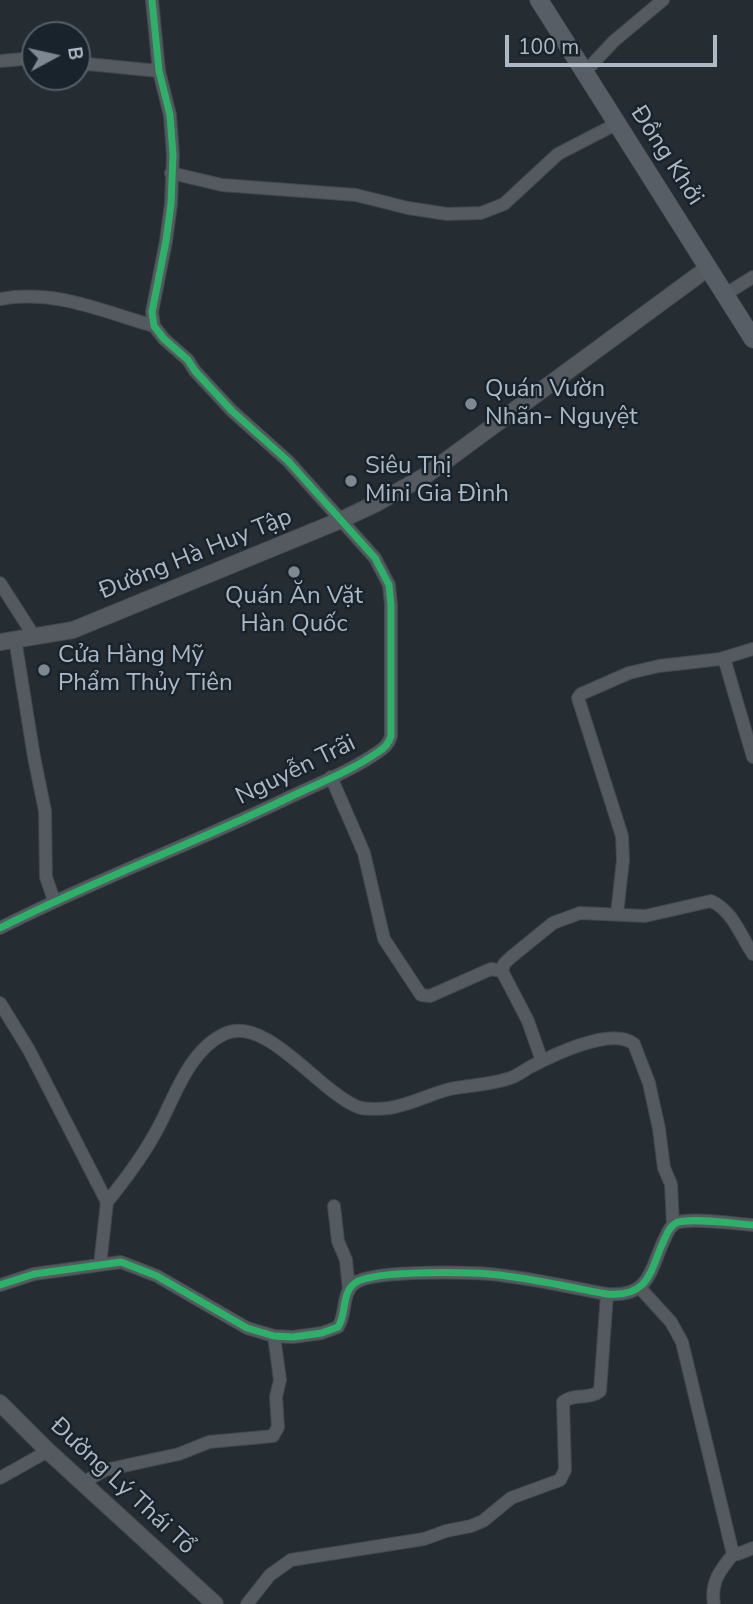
<!DOCTYPE html>
<html>
<head>
<meta charset="utf-8">
<style>
	body { margin:0 }
	#map { position:relative; width:753px; height:1604px; overflow:hidden; background:#252c32; font-family:"Nunito Sans",sans-serif }
	canvas { display:block }
	.north { position:absolute; left:21px; top:21px; width:70px; height:70px; box-sizing:border-box; background:#19232c; border:2px solid #545f69; border-radius:50%; rotate:82deg; font-size:19px; font-weight:700; line-height:28px; text-align:center; color:#adb9c5 }
	.north::after { content:''; display:block; margin:auto; width:24px; height:32px; background:#7d8892; clip-path:polygon(50% 0,100% 100%,50% 72%,0 100%) }
	.scale { position:absolute; left:505px; top:35px; width:212px; height:32px; box-sizing:border-box; border:4px solid #adb9c5; border-top:0; padding-left:9px; font-size:21px; line-height:24px; white-space:nowrap; color:#adb9c5; -webkit-text-stroke:5px #19232c; paint-order:stroke }
</style>
</head>
<body>
<div id="map">
<canvas width="753" height="1604"></canvas>
<div class="north">B</div>
<div class="scale">100 m</div>
</div>
<script>
const ctx = document.querySelector('canvas').getContext('2d');
ctx.lineJoin = 'round';
function trace(path, color, width, dash) {
  ctx.strokeStyle = color;
  ctx.lineWidth = width;
  ctx.lineCap = dash ? 'butt' : 'round';
  ctx.setLineDash(dash || []);
  ctx.stroke(path);
}
function label(font, color, halo, rows, align = 'center') {
  ctx.font = font + ' "Nunito Sans",sans-serif';
  ctx.lineWidth = 5;
  ctx.setLineDash([]);
  ctx.textBaseline = 'middle';
  ctx.strokeStyle = halo;
  ctx.fillStyle = color;
  for (const [text, x, y, turn = 0] of rows) {
    ctx.save();
    ctx.translate(x, y);
    ctx.rotate((+turn || 0) * Math.PI / 180);
    ctx.textAlign = isNaN(turn) ? turn : align;
    if (halo) ctx.strokeText(text, 0, 0);
    ctx.fillText(text, 0, 0);
    ctx.restore();
  }
}
const minor = new Path2D(`
	M0 61 35 58
	M77 63 159 71
	M583 74 614 41 663 0
	M171 173 222 185 356 195 408 208 447 214 481 213 504 204 558 154 616 124
	M724 295 753 277
	M0 299C55 289 101 311 154 326
	M0 583 34 636
	M15 639 34 757 45 811 46 877 54 900
	M724 658 753 757
	M331 777 364 853 384 939 421 995 430 996 491 969 502 971
	M617 914 623 860 622 836 578 698 581 694 629 673 659 666 720 659 753 649
	M0 928C94 880 193 844 288 798 317 784 351 771 378 752 385 748 389 743 391 736V605L389 585 375 558 288 461 232 411 195 371 188 360 164 339 154 326 152 312 166 241 171 204 173 155 170 115 159 71 152 0
	M0 1003 29 1050 107 1202 100 1265
	M542 1061 528 1021 502 971 504 964 510 958 553 923 580 913 645 916 711 901C733 911 740 935 753 954
	M107 1202C124 1181 140 1160 153 1137 173 1104 186 1052 224 1034 266 1014 319 1092 358 1107 367 1110 379 1109 389 1108 410 1105 430 1094 450 1089 469 1085 489 1085 507 1079 516 1077 523 1071 530 1067 553 1055 612 1026 634 1044L649 1083 659 1129 664 1168 671 1184 673 1225
	M334 1206 338 1241 346 1260 349 1290
	M0 1285 34 1274 121 1262 157 1276 247 1328 274 1336 293 1337 322 1333 338 1327C347 1314 341 1293 355 1283 375 1269 479 1272 506 1276 540 1280 573 1288 607 1294 652 1298 650 1267 666 1236 668 1231 671 1226 676 1223 689 1217 737 1224 753 1225
	M640 1288 671 1322 682 1342 732 1550 738 1554 753 1548
	M0 1478 48 1451
	M84 1482 105 1470 179 1454 209 1442 273 1436 278 1427 276 1397 280 1380 274 1336
	M247 1604 270 1575 291 1560 424 1539 446 1531 471 1526 483 1521 511 1498 560 1480 565 1470 563 1402C573 1393 590 1400 600 1391L607 1294
	M714 1604C710 1582 721 1569 734 1553`);
const tertiary = new Path2D(`
	M0 642 73 630 341 520 377 503 425 476 708 268
	M0 1403 48 1451 215 1604`);
const secondary = new Path2D(`
	M539 0 753 339`);
const cycleway = new Path2D(`
	M0 928C94 880 193 844 288 798 317 784 351 771 378 752 385 748 389 743 391 736V605L389 585 375 558 288 461 232 411 195 371 188 360 164 339 154 326 152 312 166 241 171 204 173 155 170 115 159 71 152 0
	M0 1285 34 1274 121 1262 157 1276 247 1328 274 1336 293 1337 322 1333 338 1327C347 1314 341 1293 355 1283 375 1269 479 1272 506 1276 540 1280 573 1288 607 1294 652 1298 650 1267 666 1236 668 1231 671 1226 676 1223 689 1217 737 1224 753 1225`);
const markers = [
	[471,404,7,"#7d8892"],
	[351,481,7,"#7d8892"],
	[294,572,7,"#7d8892"],
	[44,670,7,"#7d8892"]
];
const streetNames = [
	["Đồng Khởi",666,156,57],
	["Đường Hà Huy Tập",196,555,-22],
	["Nguyễn Trãi",296,771,-26],
	["Đường Lý Thái Tổ",122,1487,43]
];
const poiNames = [
	["Quán Vườn",485,390],
	["Nhãn- Nguyệt",485,418],
	["Siêu Thị",365,467],
	["Mini Gia Đình",365,495],
	["Quán Ăn Vặt",294,597,"center"],
	["Hàn Quốc",294,625,"center"],
	["Cửa Hàng Mỹ",58,656],
	["Phẩm Thủy Tiên",58,684]
];
trace(minor, '#43484d', 14);
trace(tertiary, '#43484d', 18);
trace(secondary, '#43484d', 19);
trace(minor, '#545a60', 12);
trace(tertiary, '#545a60', 16);
trace(secondary, '#585e66', 18);
trace(cycleway, '#2db169', 7);
for (const [x, y, r, color] of markers) {
  const dot = new Path2D();
  dot.arc(x, y, r, 0, 2 * Math.PI);
  ctx.fillStyle = color;
  ctx.fill(dot);
  trace(dot, '#19232c', 2.5);
}
label('24px', '#adb9c5', '#19232c', streetNames);
label('24px', '#adb9c5', '#19232c', poiNames, 'left');
</script>
</body>
</html>
